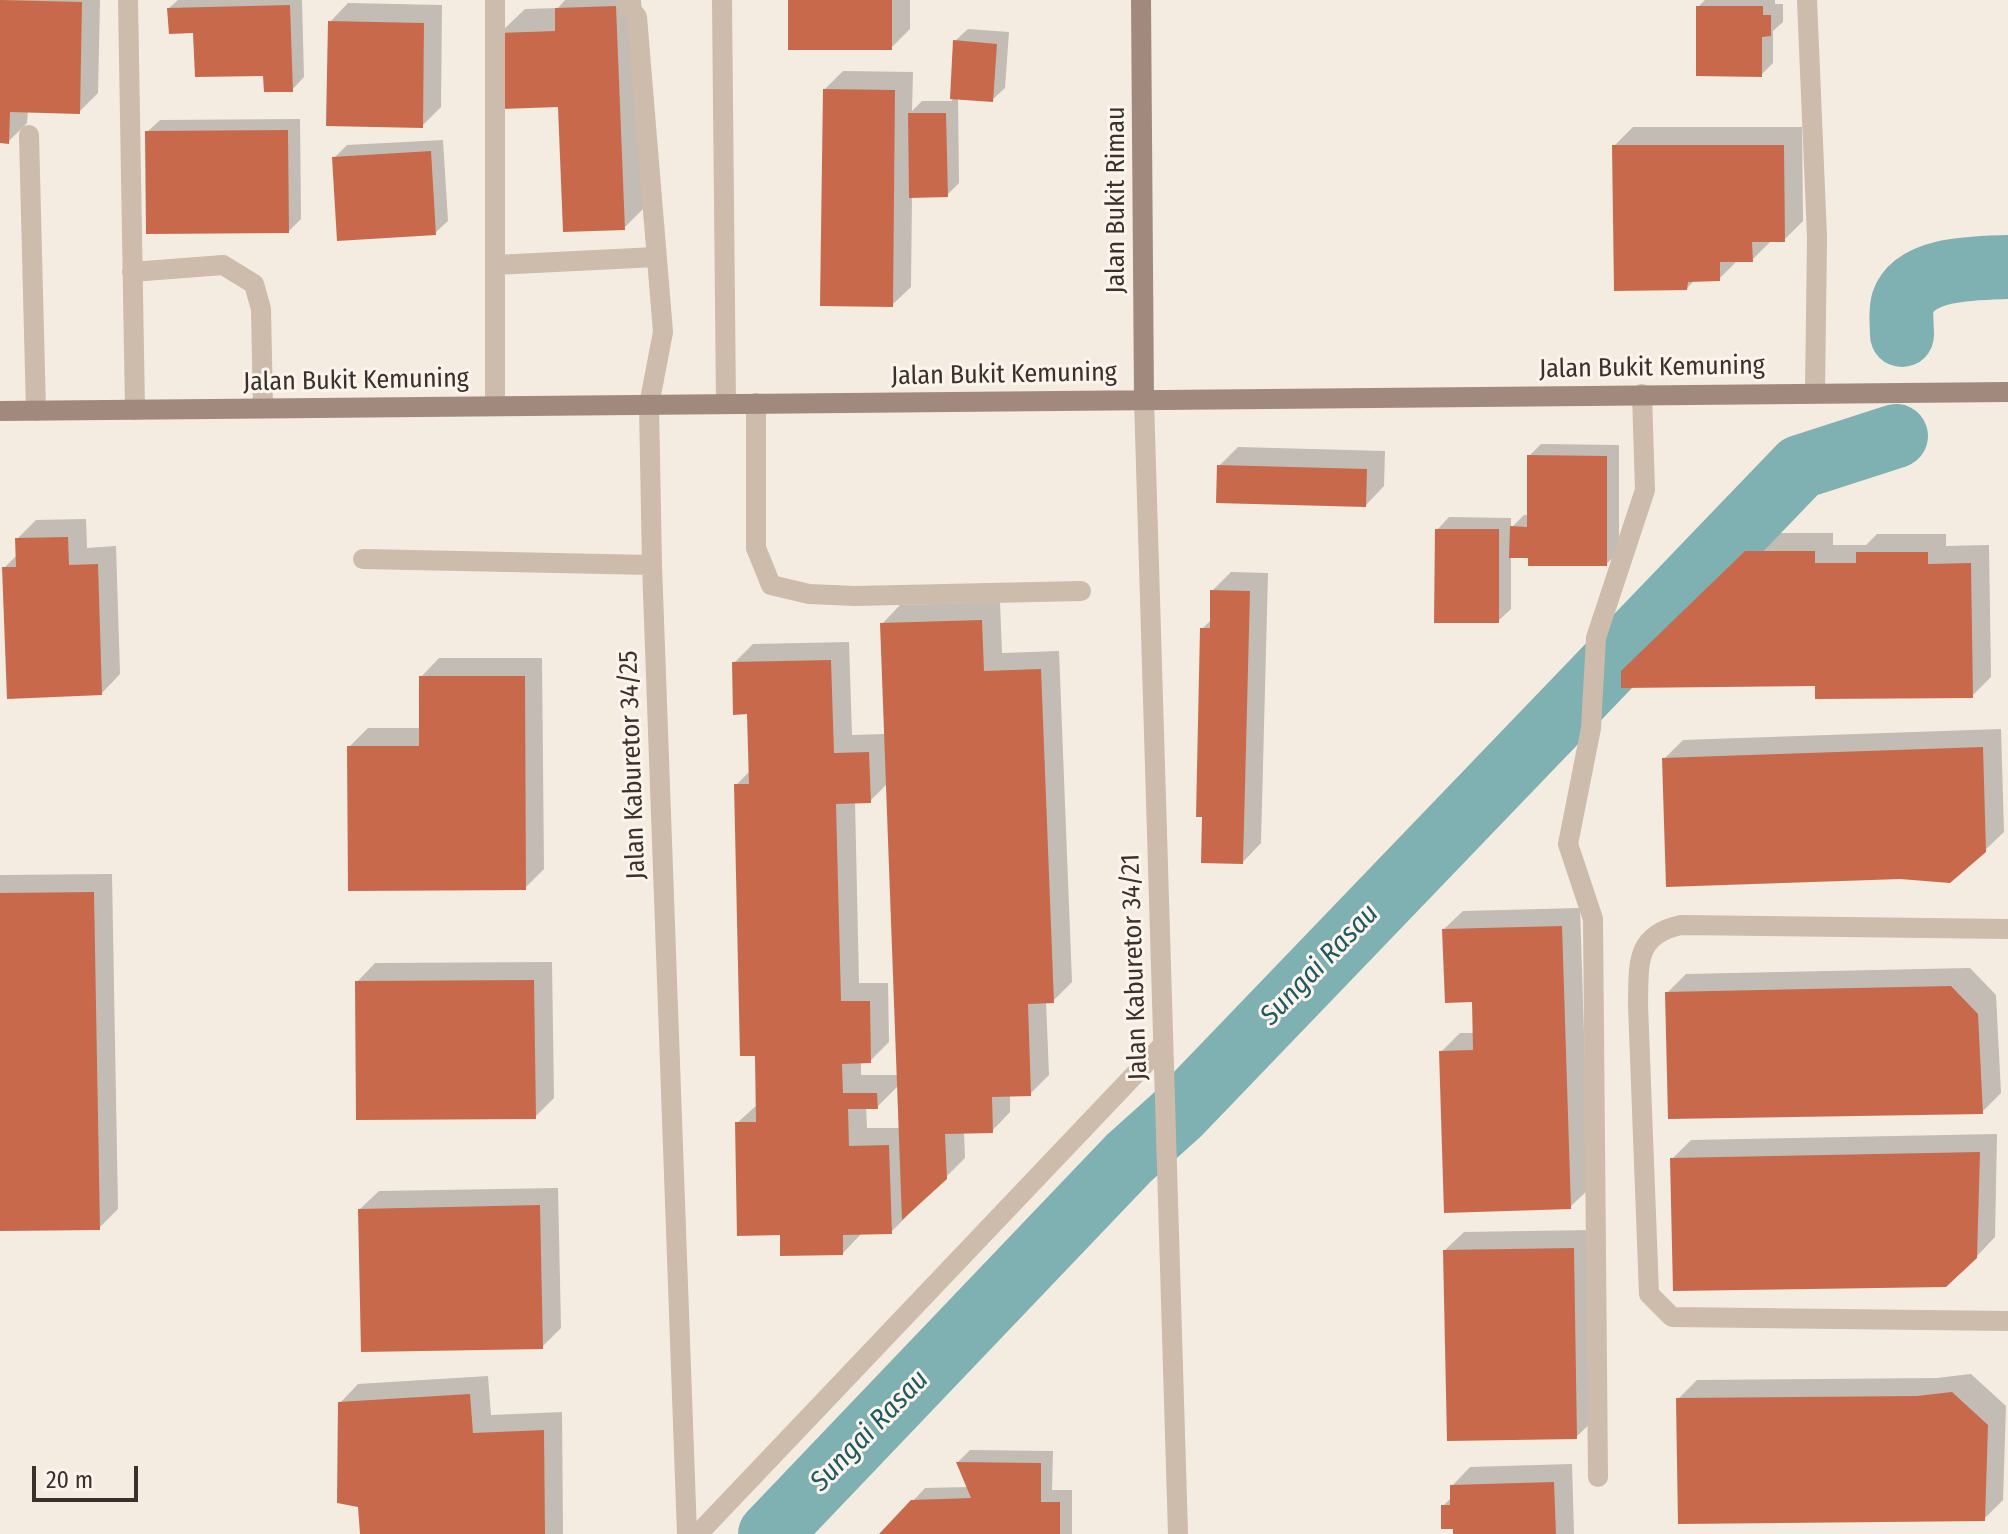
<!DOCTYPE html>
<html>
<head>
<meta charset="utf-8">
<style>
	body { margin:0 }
	#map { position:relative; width:2008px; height:1534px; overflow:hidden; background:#f4ebe1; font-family:"Fira Sans Condensed",sans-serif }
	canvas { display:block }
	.scale { position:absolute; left:32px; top:1466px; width:106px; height:36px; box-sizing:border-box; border:4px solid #3b302b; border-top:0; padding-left:10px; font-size:24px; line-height:28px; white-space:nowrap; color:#3b302b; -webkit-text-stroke:6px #fbf5ee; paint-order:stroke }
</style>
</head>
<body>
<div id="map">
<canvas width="2008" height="1534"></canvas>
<div class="scale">20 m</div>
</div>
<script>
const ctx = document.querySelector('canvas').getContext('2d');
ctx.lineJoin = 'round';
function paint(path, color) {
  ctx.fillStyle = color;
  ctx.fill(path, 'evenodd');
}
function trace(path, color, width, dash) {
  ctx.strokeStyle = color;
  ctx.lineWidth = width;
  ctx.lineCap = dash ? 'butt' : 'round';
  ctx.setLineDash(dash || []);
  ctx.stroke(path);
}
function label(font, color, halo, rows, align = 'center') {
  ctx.font = font + ' "Fira Sans Condensed",sans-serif';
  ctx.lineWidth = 6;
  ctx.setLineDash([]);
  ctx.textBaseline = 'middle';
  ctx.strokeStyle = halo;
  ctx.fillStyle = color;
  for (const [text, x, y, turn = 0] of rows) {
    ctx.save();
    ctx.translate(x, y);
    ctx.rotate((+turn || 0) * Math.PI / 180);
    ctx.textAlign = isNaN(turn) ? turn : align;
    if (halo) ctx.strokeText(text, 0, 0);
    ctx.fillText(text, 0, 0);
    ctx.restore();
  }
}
const shadow = new Path2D(`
	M0 0H100L98 93 79 112 28 110 27 123 8 142 0 141Z
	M178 0H302L304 77 292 90 169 8Z
	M565 0H641L649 203 624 228 560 105 500 33 525 9 558 8Z
	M790 0H910V29L891 48Z
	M1705 0H1775V4H1783V22L1773 31V63L1761 75 1698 7Z
	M348 3 442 5 441 107 422 126 330 22Z
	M968 29 1009 32 1005 88 992 100 958 98 959 183 947 195 912 196 911 287 892 305 825 89 843 71 913 72 912 111 922 101H952L955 41Z
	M300 119 301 219 289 231 147 132 160 120Z
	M1633 127H1802L1803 221 1784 240H1772L1752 260H1738L1719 279 1695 280 1687 288 1614 146Z
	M443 140 448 221 435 233 334 158 347 145Z
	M1541 444 1619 445V552L1606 564 1511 556V609L1498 621 1437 530 1449 517 1511 518V528L1524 515H1529V456Z
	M1238 447 1385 451 1384 486 1366 505 1219 466Z
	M86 519 87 548 116 546 120 674 102 693 4 568 18 554 17 539 36 520Z
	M1766 533H1833V545H1866L1877 534H1946V546L1989 545 1991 677 1972 696 1623 672Z
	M1231 572 1268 573 1261 843 1243 862 1202 629 1212 619V591Z
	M1000 602 1002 653 1059 651 1072 982 1053 1001H1046L1049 1075 1030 1094H1010V1112L992 1131 964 1132 965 1158 891 1232 861 1234 843 1253 781 1233 737 1123 758 1104 736 785 750 771 749 712 734 663 753 644 849 642 852 735 886 734 882 624 900 605ZM888 783 898 1075H861V1061H870L889 1042 888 983H859L855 801H870ZM899 1085 900 1128H867L866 1107H877Z
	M439 658H542L544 869 525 888 349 747 368 728H421V677Z
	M2001 729 2004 832 1984 851 1664 759 1683 740Z
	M112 874 118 1209 99 1228 0 1229V875Z
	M1580 908 1589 1189 1570 1207 1441 1052 1460 1033H1474V1000L1444 929 1463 911Z
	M552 962 554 1098 535 1117 357 982 375 963Z
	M1970 968 1996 995 2001 1093 1982 1112 1667 993 1686 974Z
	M1997 1134 1995 1237 1976 1257 1672 1159 1691 1140Z
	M558 1188 561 1328 542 1347 360 1209 379 1191Z
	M1592 1230 1595 1419 1576 1437 1445 1250 1464 1232Z
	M1971 1374 2006 1406 2003 1500 1984 1519 1678 1399 1697 1380 1937 1378Z
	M488 1376 491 1415 562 1412 563 1534H362L360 1505 340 1403 358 1384Z
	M970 1450 1053 1451 1052 1490H1072V1534H882L925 1488 969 1487 958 1462Z
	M1572 1464 1574 1534H1455L1443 1506 1452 1497V1486L1470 1467Z`);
const river = new Path2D(`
	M1902 335C1902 325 1900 311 1903 302 1915 267 1978 268 2008 267
	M770 1534 1129 1158 1178 1114 1800 467 1896 436`);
const building = new Path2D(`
	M0 0 82 2 80 114 10 112 9 144 0 143Z
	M788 0H892V50H788Z
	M290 5 293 92H264L263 76 195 77 193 33 169 34 167 8Z
	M616 6 625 230 563 232 558 107 501 109 498 33 555 31V8Z
	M1696 6H1763V15H1771V36L1762 37V77L1696 76Z
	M328 21 424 23 423 128 326 126Z
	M953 40 997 44 993 102 950 99Z
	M823 89 895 90 893 307 820 306Z
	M908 113H946L948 197 909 198Z
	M288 130 289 233 146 234 145 131Z
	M1612 145H1784L1785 242H1752L1753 262H1720V281L1688 282 1687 290 1614 291Z
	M431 151 436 235 337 241 332 157Z
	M1527 455 1607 456V566H1528V558H1509L1510 526 1527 527Z
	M1217 465 1367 469 1366 507 1216 503Z
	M1435 529H1499V623H1434Z
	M68 537 69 565 98 564 102 695 7 699 2 567H16L15 538Z
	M1745 551H1815V563H1856V552H1928V564L1971 563 1973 698 1815 699V686L1621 688V671Z
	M1210 590 1250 591 1243 864 1201 863 1202 817H1196L1200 628H1210Z
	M982 620 984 671 1041 669 1054 1003 1028 1004 1031 1096 992 1097 993 1133 945 1134 947 1179 902 1220 880 623Z
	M831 660 834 753 869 752 871 803 836 804 841 1001H870L871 1063 842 1064 843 1093H877L878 1109H848L849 1146 889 1145 892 1234 843 1235V1255L780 1256V1235L737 1236 735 1122H756L755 1056H740L734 784H749L747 714 733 715 732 662Z
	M419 676H525L526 890 348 891 347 746H419Z
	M1983 747 1986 852 1950 883 1900 879 1666 887 1662 758Z
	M94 892 100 1230 0 1231V893Z
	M1562 926 1571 1209 1444 1213 1439 1051 1473 1050 1472 1002 1445 1003 1442 929Z
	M534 980 536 1119 356 1120 355 981Z
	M1951 986 1978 1014 1983 1114 1668 1119 1665 992Z
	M1980 1152 1977 1258 1946 1287 1673 1291 1670 1158Z
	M540 1205 543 1349 361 1352 358 1209Z
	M1574 1248 1577 1439 1447 1441 1443 1250Z
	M1952 1392 1988 1425 1985 1521 1678 1524 1676 1398 1917 1396Z
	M470 1394 473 1433 544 1430 545 1534H360L358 1507 337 1503 338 1402Z
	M956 1462 1041 1463V1502H1060V1534H879L911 1500 971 1498Z
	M1554 1482 1556 1534H1453V1529H1441V1505H1450V1485Z`);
const lane = new Path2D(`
	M128 0 135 410
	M495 0V406
	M624 0 637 17 663 332 649 405 652 565 687 1534
	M722 0 726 404
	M1807 0 1817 237 1815 392
	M29 135 36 411
	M495 265 656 257
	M132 272 223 265 254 284 261 309 263 408
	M1144 399 1178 1534
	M756 403V548L771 585 809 594 855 596 1081 591
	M363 559 652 565
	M1598 1477 1593 919 1568 844 1591 728 1596 638 1645 490 1642 394
	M698 1534 1161 1047`);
const street = new Path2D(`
	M2008 929 1681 925C1634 935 1639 965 1638 1005L1649 1294 1672 1317 2008 1321`);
const secondary = new Path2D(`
	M1141 0 1144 399
	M0 411 2008 392`);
const streetNames = [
	["Jalan Bukit Rimau",1117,200,-90],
	["Jalan Bukit Kemuning",1652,368,-1],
	["Jalan Bukit Kemuning",1004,375,-1],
	["Jalan Bukit Kemuning",356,381,-1],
	["Jalan Kaburetor 34/25",633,765,-92],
	["Jalan Kaburetor 34/21",1135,967,-92]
];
const waterNames = [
	["Sungai Rasau",1320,965,-46],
	["Sungai Rasau",870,1431,-46]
];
paint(shadow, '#0003');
trace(river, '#7fb0b2', 64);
paint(building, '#c8694b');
trace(lane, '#cdbbac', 20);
trace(street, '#cdbbac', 20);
trace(secondary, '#a18a7d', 20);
label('26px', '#3b302b', '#fbf5ee', streetNames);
label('italic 28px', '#1f5a5e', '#fbf5ee', waterNames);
</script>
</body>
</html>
